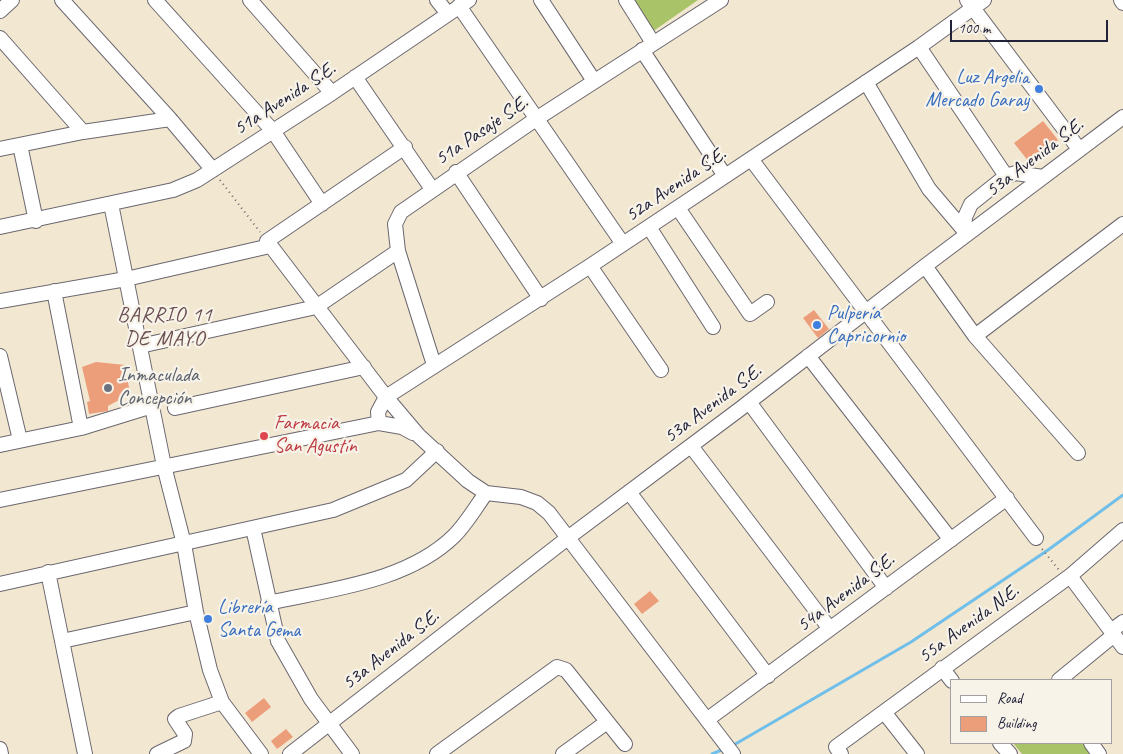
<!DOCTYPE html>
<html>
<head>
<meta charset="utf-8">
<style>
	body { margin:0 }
	#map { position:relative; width:1123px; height:754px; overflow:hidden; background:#f2e7d0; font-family:Caveat,sans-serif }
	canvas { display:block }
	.legend { position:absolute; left:950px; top:679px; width:162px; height:65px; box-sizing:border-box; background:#f7f3e8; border:1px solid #a29fa3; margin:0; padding:6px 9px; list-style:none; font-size:15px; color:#22223b }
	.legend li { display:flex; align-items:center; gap:10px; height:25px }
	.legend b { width:25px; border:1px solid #a29fa3 }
	.scale { position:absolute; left:950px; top:20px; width:158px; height:22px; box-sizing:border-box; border:2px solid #22223b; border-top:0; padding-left:6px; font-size:15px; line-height:18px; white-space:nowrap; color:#22223b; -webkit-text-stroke:4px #f7f3e8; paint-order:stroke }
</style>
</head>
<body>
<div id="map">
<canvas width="1123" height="754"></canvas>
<ul class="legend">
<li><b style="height:6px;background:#fff"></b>Road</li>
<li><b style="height:14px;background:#ec9e7a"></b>Building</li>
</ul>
<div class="scale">100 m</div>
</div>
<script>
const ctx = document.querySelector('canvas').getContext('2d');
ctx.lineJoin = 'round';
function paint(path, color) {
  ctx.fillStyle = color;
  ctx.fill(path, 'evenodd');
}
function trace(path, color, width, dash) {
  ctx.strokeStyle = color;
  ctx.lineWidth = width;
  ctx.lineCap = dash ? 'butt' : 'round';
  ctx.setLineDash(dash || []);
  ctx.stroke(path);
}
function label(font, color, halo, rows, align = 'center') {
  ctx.font = font + ' Caveat,sans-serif';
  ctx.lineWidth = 4.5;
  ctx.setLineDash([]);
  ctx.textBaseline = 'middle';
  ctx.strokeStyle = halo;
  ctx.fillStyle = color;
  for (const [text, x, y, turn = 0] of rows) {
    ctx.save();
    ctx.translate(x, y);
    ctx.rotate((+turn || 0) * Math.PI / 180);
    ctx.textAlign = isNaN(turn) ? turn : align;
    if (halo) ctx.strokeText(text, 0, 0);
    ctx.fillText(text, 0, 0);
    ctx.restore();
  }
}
const green = new Path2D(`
	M631 0H698L652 32Z
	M1013 743H1085L1094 754H1022Z`);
const stream = new Path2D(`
	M732 746 911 642 1048 550 1123 495
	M712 754 724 749`);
const building = new Path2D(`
	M1043 121 1058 140 1029 162 1014 143Z
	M814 310 829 329 818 338 803 318Z
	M96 362 125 365 130 394 108 406V411L89 414 87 402 90 401 82 367Z
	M650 591 659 601 642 614 634 604Z
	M264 698 271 707 252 722 245 713Z
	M286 729 293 737 277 749 271 741Z`);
const path = new Path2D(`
	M220 180 260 232
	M1042 549 1059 570`);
const minor = new Path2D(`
	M62 0 170 119 213 170
	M155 0 273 131 322 204
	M250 0 332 93
	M437 0 448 14
	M541 0 594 81
	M626 0 653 43
	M967 0 1079 149
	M1121 0 1123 3
	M459 6 623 244
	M0 11 12 0
	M0 38 83 132
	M919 47 1006 176
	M642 50 725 176
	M355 77 432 189
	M866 82 929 189 963 229
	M20 145 36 221
	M405 147 267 241 386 397 419 436 468 481 486 493 521 497 537 503 549 513 733 754
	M0 149 83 132 170 119
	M751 159 1036 538
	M456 172 541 299
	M111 204 164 466 184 544 196 612 210 670 222 702 261 754
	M678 208 750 314 767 302
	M0 227 173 190 197 180 332 93 469 0
	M649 227 713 327
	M964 234 965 217 971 204 1006 176 1016 173 1043 177
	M590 266 661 370
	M925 266 975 336 1078 453
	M54 291 81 428
	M0 301 126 279 270 246
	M975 336 1123 224
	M140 346 316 307 398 251
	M0 356 20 440
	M808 356 951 540
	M434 365 398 251 395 224 401 212 536 119 721 0
	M749 402 886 588
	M175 408 364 367
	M379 423 378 412 386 397 590 266 919 47 984 0
	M0 445 81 428 152 406
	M691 446 830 629
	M629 492 768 676
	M0 500 379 423 402 427 413 433
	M253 528 278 641 311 699 352 754
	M48 572 85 754
	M1070 576 1123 647
	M0 584 333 510 406 480 437 451
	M268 603C330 589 407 582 454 536 466 524 476 507 486 493
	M1111 631 1123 622
	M62 641 196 612
	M942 668 952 681
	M1059 680 1114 635
	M884 712 917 754
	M708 719 1007 498
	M1000 743 1010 754
	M1091 743 1099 754
	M0 749 1 754
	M157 754 184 741 185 734 175 719 179 716 222 702
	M290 754 569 537 740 409 925 266 1123 117
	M437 754 557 667 566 670 625 744
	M563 754 607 722
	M841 754 836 747 1070 576 1123 530`);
const markers = [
	[1039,89,5,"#3f7fe0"],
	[817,325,5,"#3f7fe0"],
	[108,388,5,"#6b7280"],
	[264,436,5,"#e0444e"],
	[208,619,5,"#3f7fe0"]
];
const shopNames = [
	["Luz Argelia",1029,78,"right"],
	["Mercado Garay",1029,101,"right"],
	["Pulpería",827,314],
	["Capricornio",827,337],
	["Librería",218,608],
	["Santa Gema",218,631]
];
const streetNames = [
	["51a Avenida S.E.",285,99,-33],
	["51a Pasaje S.E.",482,131,-34],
	["53a Avenida S.E.",1035,158,-37],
	["52a Avenida S.E.",676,185,-34],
	["53a Avenida S.E.",713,404,-37],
	["54a Avenida S.E.",846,593,-37],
	["55a Avenida N.E.",969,624,-36],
	["53a Avenida S.E.",391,650,-38]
];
const worshipNames = [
	["Inmaculada",118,376],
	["Concepción",118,399]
];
const healthNames = [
	["Farmacia",274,424],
	["San Agustín",274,447]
];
const neighbourhoodNames = [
	["BARRIO 11",165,315],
	["DE MAYO",165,339]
];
paint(green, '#a9c369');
trace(stream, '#6fbfea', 3);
paint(building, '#ec9e7a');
trace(minor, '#6b676f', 16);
trace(path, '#6b676f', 2, [1, 4]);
trace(minor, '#fff', 14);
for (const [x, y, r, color] of markers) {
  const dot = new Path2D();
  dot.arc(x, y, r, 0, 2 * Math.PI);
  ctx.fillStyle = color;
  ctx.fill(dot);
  trace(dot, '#f7f3e8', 2);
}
label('20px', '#366cbe', '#f7f3e8', shopNames, 'left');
label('20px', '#22223b', '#f7f3e8', streetNames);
label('20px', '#5b616d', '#f7f3e8', worshipNames, 'left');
label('20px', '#be3a42', '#f7f3e8', healthNames, 'left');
ctx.letterSpacing = '1px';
label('21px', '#694d51', '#f7f3e8', neighbourhoodNames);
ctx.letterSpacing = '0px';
</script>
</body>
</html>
